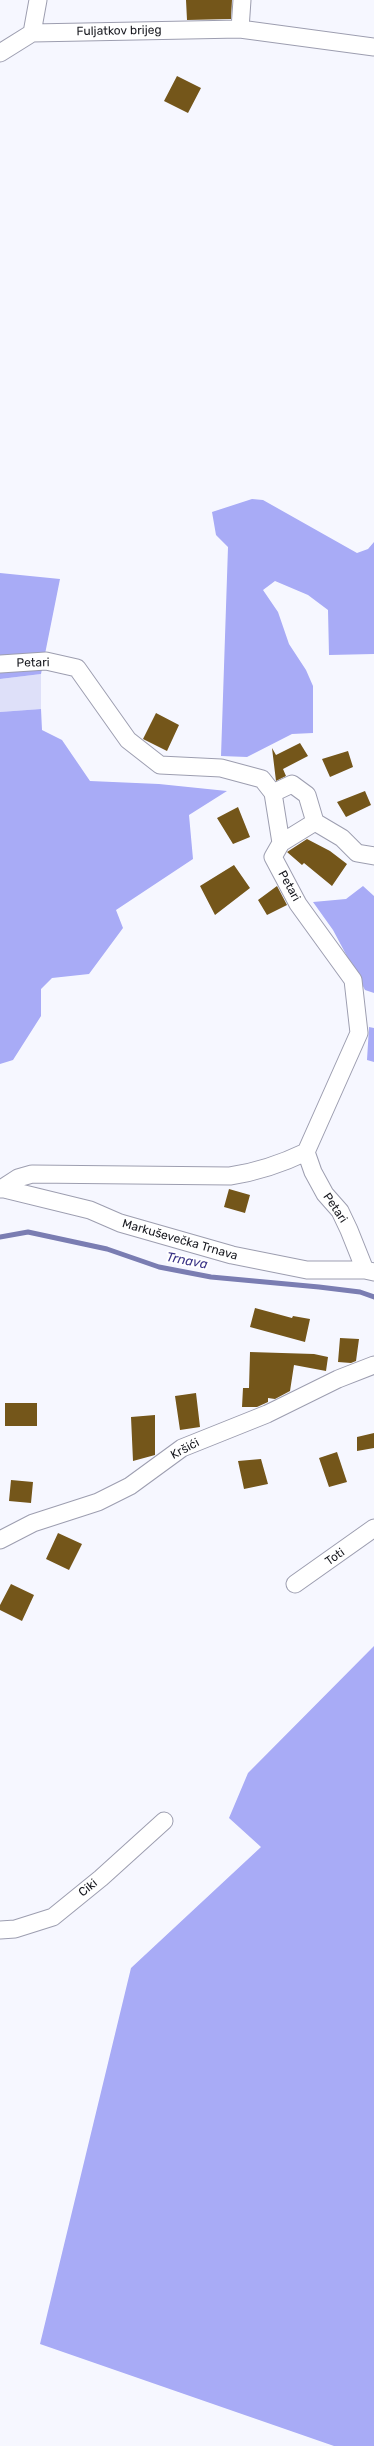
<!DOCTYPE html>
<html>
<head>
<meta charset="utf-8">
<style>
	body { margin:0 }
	canvas { display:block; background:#f6f7ff }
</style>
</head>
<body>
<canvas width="374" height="2446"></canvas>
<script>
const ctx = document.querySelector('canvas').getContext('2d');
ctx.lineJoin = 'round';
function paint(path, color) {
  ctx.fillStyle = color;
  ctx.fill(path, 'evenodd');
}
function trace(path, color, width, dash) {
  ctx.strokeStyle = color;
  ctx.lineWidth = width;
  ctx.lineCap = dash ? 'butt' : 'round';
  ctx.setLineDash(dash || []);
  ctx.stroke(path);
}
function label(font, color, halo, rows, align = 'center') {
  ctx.font = font + ' Rubik,sans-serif';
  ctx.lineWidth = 4;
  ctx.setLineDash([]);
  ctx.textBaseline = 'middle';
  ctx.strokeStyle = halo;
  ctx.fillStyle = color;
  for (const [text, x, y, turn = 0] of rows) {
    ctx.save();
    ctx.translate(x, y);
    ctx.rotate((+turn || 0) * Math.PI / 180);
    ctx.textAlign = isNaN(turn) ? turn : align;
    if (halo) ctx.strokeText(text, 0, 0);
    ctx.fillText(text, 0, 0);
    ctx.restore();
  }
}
const green = new Path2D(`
	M41 674V709L0 712V679Z`);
const forest = new Path2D(`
	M252 499 263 500 357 553 368 549 374 542V654L329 655 328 610 308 595 275 581 263 590 278 612 289 644 306 670 313 686V733L292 734 247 757 221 756 228 547 216 535 212 512Z
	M0 573 60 579 41 674 0 679Z
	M41 709 42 730 62 740 90 781 159 784 227 791 189 815 193 859 116 910 123 928 89 974 52 978 41 989V1016L13 1060 0 1064V712Z
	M363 886 374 896V993L365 990 333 930 313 902 346 899Z
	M369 1027 374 1028V1062L367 1060Z
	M374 1646V2446H334L40 2344 131 1968 261 1847 229 1818 248 1773Z`);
const stream = new Path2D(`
	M0 1237 28 1232 107 1249 159 1267 211 1277 319 1287 360 1292 374 1297`);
const building = new Path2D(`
	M186 0H232L231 19 187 20Z
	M177 76 201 88 188 113 164 101Z
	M156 713 179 725 167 751 143 739Z
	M300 743 308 756 283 769 286 776 276 781 272 748 276 755Z
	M348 751 353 767 330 777 322 759Z
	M365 791 371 805 346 817 337 802Z
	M238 807 250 837 233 844 217 818Z
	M307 839 330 851 347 864 332 886 304 863 302 865 287 852Z
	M234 865 250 888 215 915 200 886Z
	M277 886 287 905 267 915 258 900Z
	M229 1189 250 1195 245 1213 224 1207Z
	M255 1308 292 1318 293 1316 310 1319 305 1342 250 1327Z
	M340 1338 359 1339 356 1361 351 1363 338 1362Z
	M250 1352 314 1354 328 1357 326 1371 294 1365 290 1391 275 1399 268 1398V1402L257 1407H242L243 1388H249Z
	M196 1393 200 1427 180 1430 175 1396Z
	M5 1403H37V1426H5Z
	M155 1415V1455L133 1461 131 1417Z
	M374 1433V1448L357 1451V1437Z
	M337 1452 347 1482 329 1487 319 1458Z
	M261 1459 268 1484 244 1489 238 1461Z
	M11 1480 33 1482 31 1503 9 1501Z
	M58 1533 82 1544 69 1570 46 1559Z
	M11 1584 34 1595 22 1621 0 1610V1605Z`);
const street = new Path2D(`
	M240 29 242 0
	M32 33 240 29 374 47
	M32 33 38 0
	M0 53 32 33
	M0 664 46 661 77 668 128 740 160 765 221 768 262 779 273 793 281 843 273 857 298 904 353 980 359 1033 306 1152 313 1172 325 1194 340 1211 349 1230 365 1270
	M273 793 292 784 307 795 315 822
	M281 843 315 822 342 838 357 853 374 856
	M0 1188 90 1210 120 1223 232 1255 307 1270H365L374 1272
	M1 1189 18 1178 32 1174 230 1176C257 1172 281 1164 306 1152
	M0 1540 33 1523 98 1502 130 1486 182 1448 267 1414 338 1379 374 1365
	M295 1584 374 1528
	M0 1930 15 1929 53 1917 101 1878 164 1821`);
const streetNames = [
	["Fuljatkov brijeg",119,31,-1],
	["Petari",33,663,-1],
	["Petari",289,886,61],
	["Petari",335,1208,56],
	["Markuševečka Trnava",180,1240,16],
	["Kršići",185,1449,-28],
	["Toti",335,1557,-35],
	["Ciki",88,1888,-39]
];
const waterNames = [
	["Trnava",187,1261,11]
];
paint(green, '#dee0f9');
paint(forest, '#a8abf6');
trace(stream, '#7a7db2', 5);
paint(building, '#74561a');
trace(street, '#9d9eb0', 19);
trace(street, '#fff', 17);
label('12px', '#17181e', '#fff', streetNames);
label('italic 13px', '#393286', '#fff', waterNames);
</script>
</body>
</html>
